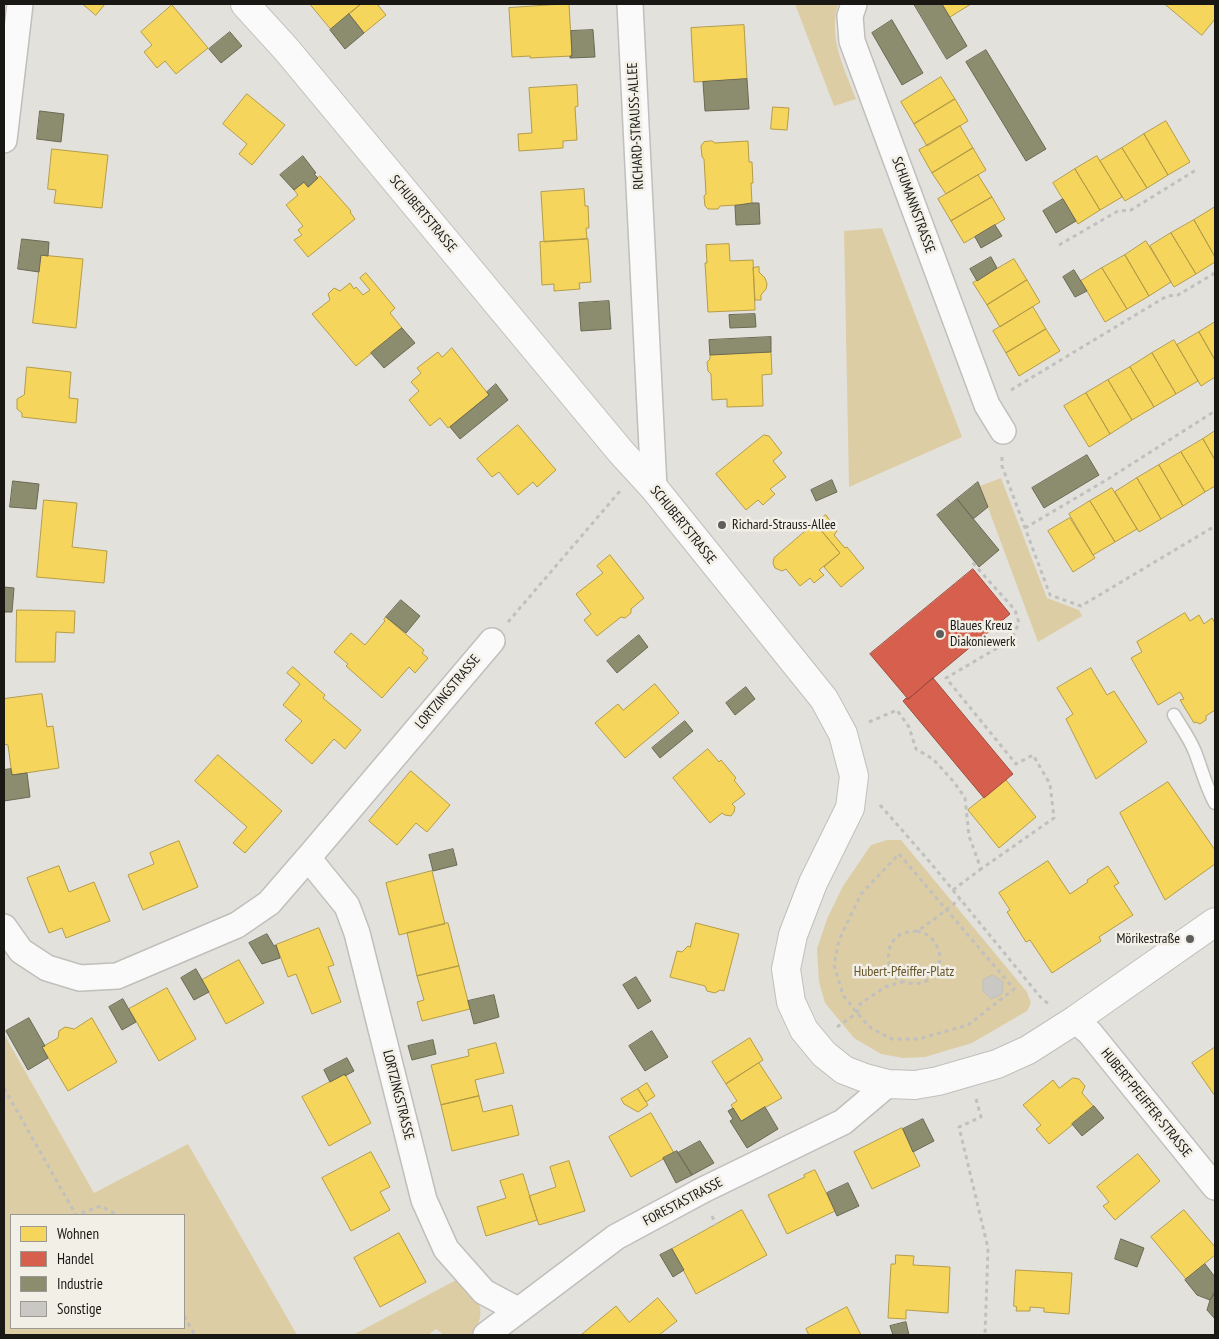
<!DOCTYPE html>
<html>
<head>
<meta charset="utf-8">
<style>
	body { margin:0 }
	#map { position:relative; width:1219px; height:1339px; overflow:hidden; background:#e2e1dc; font-family:"PT Sans Narrow",sans-serif }
	canvas { display:block }
	.frame { position:absolute; inset:0; border:5px solid #191815; pointer-events:none }
	.legend { position:absolute; left:10px; top:1214px; width:175px; height:115px; box-sizing:border-box; background:#f2efe6; border:1px solid #9b9992; margin:0; padding:6px 9px; list-style:none; font-size:15px; color:#191815 }
	.legend li { display:flex; align-items:center; gap:10px; height:25px }
	.legend b { width:25px; border:1px solid #9b9992 }
</style>
</head>
<body>
<div id="map">
<canvas width="1219" height="1339"></canvas>
<div class="frame"></div>
<ul class="legend">
<li><b style="height:14px;background:#f6d55c"></b>Wohnen</li>
<li><b style="height:14px;background:#d6604d"></b>Handel</li>
<li><b style="height:14px;background:#8c8c6e"></b>Industrie</li>
<li><b style="height:14px;background:#c9c8c5"></b>Sonstige</li>
</ul>
</div>
<script>
const ctx = document.querySelector('canvas').getContext('2d');
ctx.lineJoin = 'round';
function paint(path, color) {
  ctx.fillStyle = color;
  ctx.fill(path, 'evenodd');
}
function trace(path, color, width, dash) {
  ctx.strokeStyle = color;
  ctx.lineWidth = width;
  ctx.lineCap = dash ? 'butt' : 'round';
  ctx.setLineDash(dash || []);
  ctx.stroke(path);
}
function label(font, color, halo, rows, align = 'center') {
  ctx.font = font + ' "PT Sans Narrow",sans-serif';
  ctx.lineWidth = 5;
  ctx.setLineDash([]);
  ctx.textBaseline = 'middle';
  ctx.strokeStyle = halo;
  ctx.fillStyle = color;
  for (const [text, x, y, turn = 0] of rows) {
    ctx.save();
    ctx.translate(x, y);
    ctx.rotate((+turn || 0) * Math.PI / 180);
    ctx.textAlign = isNaN(turn) ? turn : align;
    if (halo) ctx.strokeText(text, 0, 0);
    ctx.fillText(text, 0, 0);
    ctx.restore();
  }
}
const green = new Path2D(`
	M795 4H838C828 37 844 68 856 99L834 106Z
	M882 228 962 437 849 487 844 231Z
	M1001 478 1047 598 1079 610 1082 616 1038 642 980 486Z
	M887 840H901L1027 992 1031 1003 1027 1011 972 1043 925 1057 903 1058 881 1054 854 1038 825 1003 819 982 817 949 827 919 843 886 871 845Z
	M4 1034 94 1193 188 1144 297 1335H4ZM184 1215V1328H11V1215Z
	M460 1278C478 1297 490 1311 471 1335H444L436 1329 428 1335H353Z`);
const homes = new Path2D(`
	M83 4H105L96 15Z
	M310 4H361L331 29Z
	M361 4H377L386 15 364 33 349 14Z
	M569 4 572 56 530 58V56L512 57 509 8Z
	M942 4H971L950 17Z
	M1165 4H1215V19L1202 35Z
	M172 5 208 48 176 74 165 61 157 68 144 52 152 45 141 32Z
	M744 25 747 79 694 82 691 28Z
	M941 77 955 99 914 124 901 102Z
	M577 85 578 106 575 107 577 140 563 141V148L519 151 518 134 532 133 529 88Z
	M247 94 285 125 252 165 239 154 247 144 223 124Z
	M955 99 968 121 927 146 914 124Z
	M773 107 789 108 787 130 771 129Z
	M1166 121 1190 162 1168 175 1144 134Z
	M960 126 973 148 932 173 919 150Z
	M1144 134 1168 175 1147 188 1122 148Z
	M712 141 715 143 748 141 749 162H752L753 183H751L752 204 720 206 718 209H708L705 206 704 196 706 194 704 159 702 157 701 146 704 142Z
	M973 148 986 170 946 194 932 173Z
	M1122 148 1147 188 1125 201 1100 161Z
	M52 149 108 155 102 208 54 203 56 190 48 189Z
	M1097 156 1122 197 1100 210 1075 169Z
	M1075 169 1100 210 1078 224 1053 183Z
	M978 175 992 197 951 221 938 199Z
	M320 176 351 211 350 212 355 219 308 257 294 240 302 235 298 230 303 226 286 205 298 195 294 190 304 182 308 187Z
	M584 189 585 206H588L589 228H586L587 239 544 242 541 192Z
	M992 197 1005 219 964 243 951 221Z
	M1215 207V257L1194 220Z
	M1194 220 1215 257V262L1196 274 1171 233Z
	M1171 233 1196 274 1174 287 1150 246Z
	M588 239 591 282 579 283 580 289 554 291V284L542 285 540 242Z
	M1146 241 1171 282 1149 296 1125 255Z
	M729 244 730 261 753 260 755 310 708 312 705 263H707L706 245Z
	M41 255 83 259 76 328 33 323Z
	M1125 255 1149 296 1127 309 1102 268Z
	M1014 259 1027 280 987 305 973 283Z
	M759 267V272L765 278 767 284 766 289 761 295V300H755L753 268Z
	M1102 268 1127 309 1105 322 1081 281Z
	M366 273 395 308 390 313 402 328 356 366 312 314 330 300 328 294 334 288 340 291 350 283 354 289 356 287 363 295 370 290 360 278Z
	M1027 280 1040 302 1000 327 987 305Z
	M1033 307 1046 329 1006 353 993 331Z
	M1215 322V360L1199 332Z
	M1046 329 1060 351 1019 376 1006 353Z
	M1199 332 1215 360V377L1201 386 1177 345Z
	M1174 340 1198 381 1176 394 1152 353Z
	M452 348 489 395 448 428 440 418 430 426 409 400 419 391 411 382 421 373 417 368 438 352 442 357Z
	M771 352 772 374 762 375 763 406 727 407V399L712 400 711 374 708 371 707 362 710 359V355Z
	M1152 353 1176 394 1154 407 1130 367Z
	M27 367 71 372 69 398 78 399 76 423 22 417V413L17 409V399L24 395Z
	M1130 367 1154 407 1132 420 1108 380Z
	M1108 380 1132 420 1110 434 1086 393Z
	M1086 393 1110 434 1089 447 1064 406Z
	M518 425 556 470 537 487 533 482 518 495 499 472 492 477 477 459Z
	M1215 431V460L1203 439Z
	M764 435 769 436 782 453 773 461 786 477 770 489 775 494 763 505 758 500 746 510 716 474Z
	M1203 439 1215 460V486L1205 492 1181 452Z
	M1181 452 1205 492 1183 506 1159 465Z
	M1159 465 1183 506 1161 519 1137 478Z
	M1137 478 1161 519 1139 532 1115 492Z
	M1112 488 1137 529 1115 542 1090 501Z
	M44 500 77 503 72 547 107 551 104 583 37 577Z
	M1090 501 1115 542 1093 555 1069 514Z
	M826 515 837 531 834 535 845 548 847 547 864 568 841 587 824 567 840 553 815 523Z
	M1070 518 1095 558 1073 572 1048 531Z
	M815 523 840 553 819 570 824 575 814 583 810 578 800 586 786 569 782 571 775 568 773 563 774 558Z
	M610 555 644 598 631 609V613L625 618 621 617 597 636 584 620 591 614 576 594 603 573 597 566Z
	M17 610 75 611 74 633 56 632 55 662H16Z
	M1185 613 1190 621 1199 615 1204 624 1212 618 1215 623V710L1206 716V720L1200 724 1196 722 1194 723 1180 700 1184 699 1180 692 1158 705 1131 658 1142 652 1137 642Z
	M386 617 424 650 422 653 428 658 415 673 409 667 382 698 346 666 348 664 334 652 351 633 365 645 385 621 384 620Z
	M293 667 325 695 323 698 361 730 345 749 334 739 312 764 285 740 302 721 283 705 300 684 287 673Z
	M1091 668 1107 695 1114 691 1147 742 1096 779 1066 719 1073 714 1057 688Z
	M655 684 679 713 625 758 595 723 618 704 623 710Z
	M42 694 47 727 53 726 59 768 12 775 8 745 4 744V699Z
	M708 749 719 762 721 760 736 778 734 780 745 794 732 804 735 807 734 812 731 816 725 815 722 813 710 823 673 778Z
	M218 755 282 811 245 853 233 843 247 827 195 781Z
	M411 771 450 805 427 832 416 823 397 845 369 821Z
	M1006 780 1036 817 999 848 968 810Z
	M1168 782 1215 850V864L1165 900 1120 813Z
	M179 841 198 887 143 910 128 875 154 864 150 853Z
	M1048 861 1070 894 1088 882 1087 880 1108 866 1119 883 1114 886 1133 915 1099 937 1101 941 1052 973 1030 940 1026 942 1007 912 1010 910 999 893Z
	M59 866 69 892 94 882 110 921 66 938 62 928 49 933 27 878Z
	M432 871 445 924 399 935 386 883Z
	M448 923 459 966 417 976 407 933Z
	M696 923 739 934 724 991 720 990 715 993 707 991 705 986 670 977 677 951 682 952 688 946 690 947Z
	M319 928 334 965 328 967 341 1002 312 1014 296 974 288 977 276 945Z
	M239 960 264 1003 226 1024 202 980Z
	M459 966 470 1009 422 1021 417 1002 424 1000 417 976Z
	M167 988 196 1039 159 1061 129 1009Z
	M92 1018 117 1062 68 1091 42 1047 58 1038 59 1031 65 1027 74 1029Z
	M750 1038 763 1060 726 1084 712 1062Z
	M496 1043 504 1073 475 1080 479 1096 441 1105 431 1065 469 1056 468 1050Z
	M1214 1048 1215 1049V1096L1192 1063Z
	M759 1063 782 1098 741 1121 731 1105 737 1101 726 1084Z
	M345 1074 371 1123 329 1146 302 1097Z
	M1073 1078 1079 1079 1085 1086 1082 1093 1094 1107 1049 1144 1036 1129 1041 1125 1023 1105 1053 1080 1059 1088Z
	M647 1083 655 1096 646 1102 638 1089Z
	M638 1089 648 1105 638 1112 624 1104 621 1099Z
	M479 1096 483 1112 512 1105 519 1135 452 1151 441 1105Z
	M651 1113 674 1153 631 1177 609 1137Z
	M902 1128 920 1166 872 1189 854 1152Z
	M371 1152 390 1187 380 1192 390 1210 351 1231 322 1178Z
	M1138 1154 1160 1181 1115 1220 1103 1206 1109 1202 1097 1187Z
	M569 1161 585 1211 539 1225 529 1196 556 1187 550 1167Z
	M815 1170 835 1211 787 1234 768 1195 805 1177 804 1175Z
	M523 1174 537 1220 486 1236 477 1207 506 1198 500 1181Z
	M742 1210 767 1255 696 1294 672 1249Z
	M1184 1210 1215 1247V1255L1186 1279 1151 1237Z
	M399 1233 426 1282 380 1307 354 1258Z
	M896 1255 914 1256 913 1265 950 1267 948 1313 906 1310V1319L888 1318 891 1264H895Z
	M1016 1270 1072 1273 1069 1314 1044 1312V1308L1030 1307V1311H1016L1017 1307 1014 1306Z
	M658 1298 677 1321 659 1335H583L582 1334 616 1306 629 1322Z
	M847 1307 861 1335H809L806 1329Z`);
const shops = new Path2D(`
	M973 569 1010 614 908 699 870 654Z
	M933 678 1013 774 984 798 903 701 906 698 908 699Z`);
const industry = new Path2D(`
	M914 4H942L967 46 947 59Z
	M349 14 364 33 345 49 330 30Z
	M892 20 923 73 902 85 872 33Z
	M593 30 595 57 570 58V56H572L571 31Z
	M230 32 242 46 221 63 209 49Z
	M986 50 1046 149 1026 161 966 62Z
	M747 79 749 109 705 111 703 82Z
	M40 111 64 114 61 142 37 139Z
	M303 156 316 173 314 174 318 178 308 187 304 182 294 190 280 175Z
	M1063 199 1076 221 1056 233 1043 211Z
	M752 203H759L760 224 736 225 735 206Z
	M995 225 1002 236 981 248 975 237Z
	M22 239 49 242 48 256 41 255 39 272 18 269Z
	M991 257 997 268 977 281 970 269Z
	M1074 270 1087 291 1075 297 1063 277Z
	M609 301 611 329 581 331 579 303Z
	M755 314 756 327 730 328 729 315Z
	M402 328 415 343 384 368 371 353Z
	M771 337V352L710 355 709 340Z
	M496 384 508 400 460 439 450 427 489 395 487 392Z
	M1087 455 1099 475 1044 508 1032 488Z
	M832 480 837 492 816 501 811 490Z
	M13 481 39 484 36 509 10 507Z
	M978 482 988 507 973 519 957 499Z
	M957 499 999 550 979 567 937 515Z
	M4 587 14 588 12 612H4Z
	M401 600 420 616 406 633 386 617Z
	M639 635 648 647 617 673 607 661Z
	M746 687 755 699 735 715 726 703Z
	M685 721 693 731 660 758 652 748Z
	M11 769 12 775 27 773 30 797 4 801V770Z
	M453 849 457 865 433 871 429 855Z
	M267 934 274 946 276 945 280 958 262 964 249 943Z
	M196 969 209 992 194 1000 181 978Z
	M636 977 651 1001 638 1009 623 985Z
	M494 995 499 1017 474 1024 468 1001Z
	M123 999 136 1022 122 1030 109 1007Z
	M29 1018 45 1046 42 1047 48 1058 28 1070 6 1031Z
	M652 1031 668 1057 645 1071 629 1046Z
	M433 1040 436 1054 412 1060 408 1046Z
	M347 1058 354 1071 345 1076V1074L330 1082 324 1070Z
	M1094 1106 1104 1118 1082 1136 1072 1124Z
	M765 1107 778 1129 747 1148 730 1121 733 1119 728 1111 733 1108 741 1121Z
	M923 1119 934 1141 913 1152 903 1129Z
	M700 1141 714 1163 692 1175 678 1153Z
	M677 1151 692 1175 676 1183 663 1158Z
	M848 1183 859 1206 837 1216 827 1193Z
	M1121 1239 1144 1248 1137 1267 1115 1259Z
	M672 1249 684 1270 673 1277 660 1255Z
	M1205 1264 1215 1277V1292L1210 1300 1197 1295 1185 1280Z
	M1215 1292V1319L1207 1310 1210 1300Z
	M906 1322 909 1335H893L890 1326Z`);
const building = new Path2D(`
	M993 975 1003 982 1002 994 991 999 983 991V980Z`);
const path = new Path2D(`
	M1059 245 1118 211 1131 210 1196 170
	M1011 390 1167 296 1178 295 1215 273
	M1002 457V466L1050 595 1081 606 1215 526
	M1025 528 1108 479 1215 411
	M508 622 620 491
	M869 722 897 710 909 727 916 749 933 759 954 782 965 798 969 836 981 869 1054 818 1050 784 1033 755 1016 764 946 678 1011 640 1019 623 1015 610 972 562
	M880 805 929 861 1042 999 1049 1004
	M899 854 1014 989 968 1025 918 1039H892L871 1028 857 1013 843 995 834 965 839 940 861 894Z
	M953 890 981 869
	M917 931C922 933 928 934 931 938 950 957 936 988 909 983 899 982 892 976 890 967 886 955 889 941 901 934 907 931 914 933 920 929 934 920 947 909 960 899
	M837 1027 857 1013 860 1004 885 987 902 982
	M4 1088 76 1215 101 1206 117 1215
	M976 1099 981 1117 959 1127 988 1248 985 1335
	M712 1216 716 1225
	M184 1316 195 1335`);
const service = new Path2D(`
	M1174 715C1181 727 1190 739 1195 752 1202 770 1206 787 1215 803`);
const minor = new Path2D(`
	M630 4 654 488
	M854 4 850 16 852 41 987 405 1003 431
	M4 140 20 4
	M308 858 492 641
	M4 927 21 951 47 968 80 978 117 976 237 925 269 903 308 858 347 906 357 933 424 1200 446 1249 484 1292 518 1310
	M1075 1020 1090 1033 1215 1187
	M486 1335 616 1237 703 1190 843 1122 888 1084`);
const tertiary = new Path2D(`
	M245 4 286 49 621 452 654 488 824 699 843 734 854 776 850 808 813 883 793 935 786 969 791 1002 804 1030 824 1054 844 1070 865 1078 888 1084 915 1085 938 1081 997 1064 1028 1050 1075 1020 1215 922`);
const markers = [
	[722,525,5,"#5f5e5b"],
	[940,634,5,"#5f5e5b"],
	[1190,939,5,"#5f5e5b"]
];
const streetNames = [
	["RICHARD-STRAUSS-ALLEE",636,126,-93],
	["SCHUMANNSTRASSE",913,205,70],
	["SCHUBERTSTRASSE",423,214,50],
	["SCHUBERTSTRASSE",683,525,51],
	["LORTZINGSTRASSE",448,692,-50],
	["LORTZINGSTRASSE",398,1095,76],
	["HUBERT-PFEIFFER-STRASSE",1146,1103,51],
	["FORESTASTRASSE",683,1202,-28]
];
const poiNames = [
	["Richard-Strauss-Allee",732,525],
	["Blaues Kreuz",950,626],
	["Diakoniewerk",950,642],
	["Mörikestraße",1180,939,"right"]
];
const parkNames = [
	["Hubert-Pfeiffer-Platz",904,972]
];
paint(green, '#ddcda4');
paint(homes, '#f6d55c');
trace(homes, '#b49c47', 1);
paint(shops, '#d6604d');
trace(shops, '#9d4a3c', 1);
paint(industry, '#8c8c6e');
trace(industry, '#6a6953', 1);
paint(building, '#c9c8c5');
trace(building, '#c0bfbb', 1);
trace(service, '#c0bfbb', 15);
trace(minor, '#c0bfbb', 28);
trace(tertiary, '#c0bfbb', 30);
trace(path, '#c0c0be', 3, [4, 4]);
trace(service, '#fbfafa', 12);
trace(minor, '#fbfafa', 25);
trace(tertiary, '#fbfafa', 28);
for (const [x, y, r, color] of markers) {
  const dot = new Path2D();
  dot.arc(x, y, r, 0, 2 * Math.PI);
  ctx.fillStyle = color;
  ctx.fill(dot);
  trace(dot, '#f2efe6', 2);
}
label('14px', '#191815', '#f2efe6', streetNames);
label('14px', '#191815', '#f2efe6', poiNames, 'left');
label('14px', '#66552a', '#f2efe6', parkNames);
</script>
</body>
</html>
